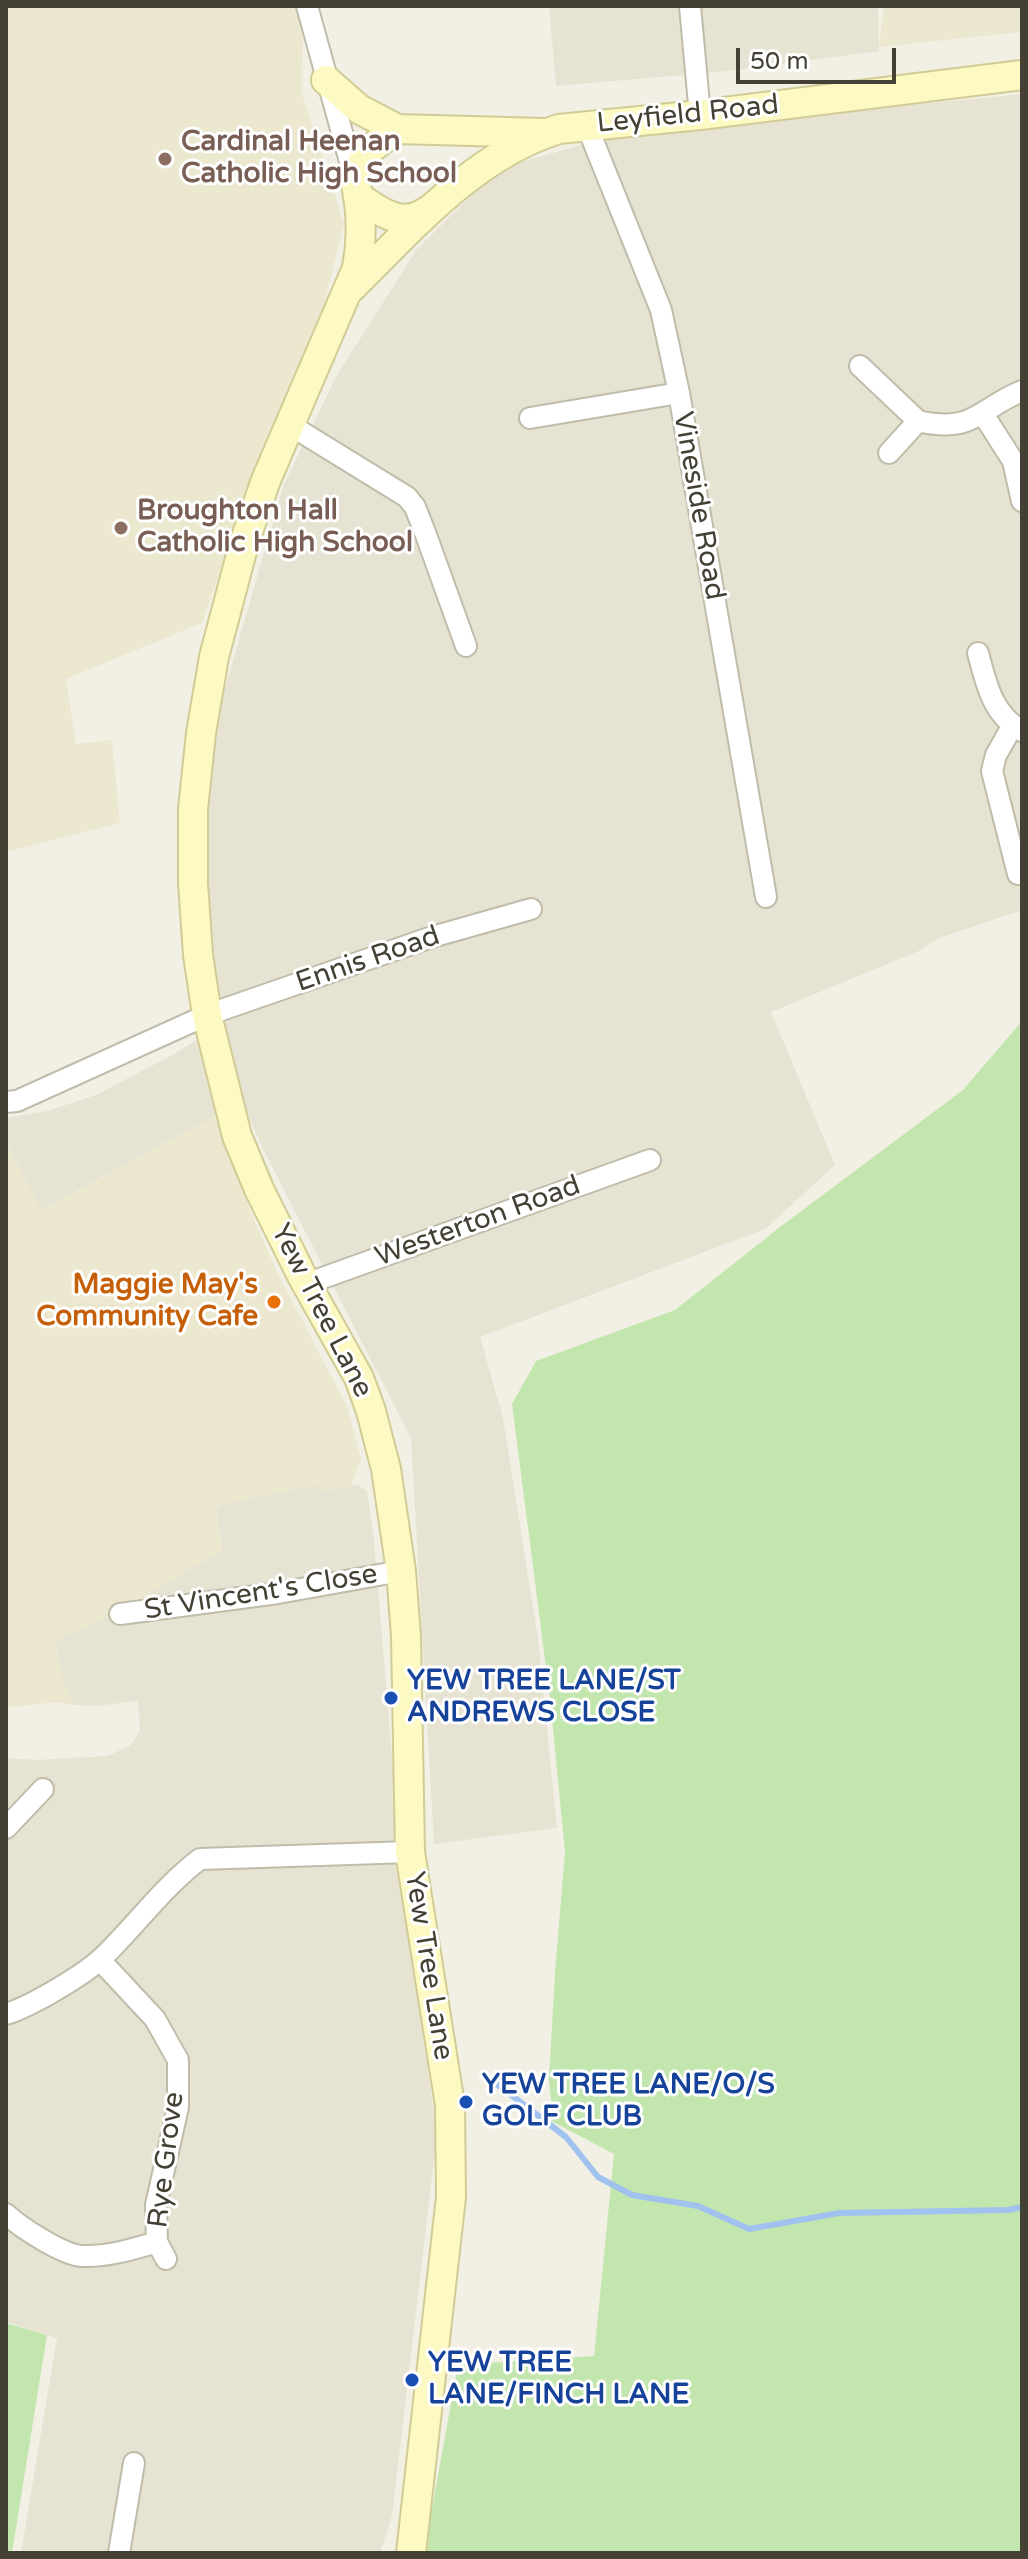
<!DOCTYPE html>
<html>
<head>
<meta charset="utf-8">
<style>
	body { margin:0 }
	#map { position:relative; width:1028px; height:2559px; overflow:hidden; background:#f2f0e5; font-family:"Varela Round",sans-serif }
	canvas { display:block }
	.frame { position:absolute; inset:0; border:8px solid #444134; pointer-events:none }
	.scale { position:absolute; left:736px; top:48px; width:160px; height:36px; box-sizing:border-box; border:4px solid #444134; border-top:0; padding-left:10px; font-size:24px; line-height:28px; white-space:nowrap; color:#444134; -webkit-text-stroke:6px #fff; paint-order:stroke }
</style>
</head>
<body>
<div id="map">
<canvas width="1028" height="2559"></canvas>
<div class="frame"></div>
<div class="scale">50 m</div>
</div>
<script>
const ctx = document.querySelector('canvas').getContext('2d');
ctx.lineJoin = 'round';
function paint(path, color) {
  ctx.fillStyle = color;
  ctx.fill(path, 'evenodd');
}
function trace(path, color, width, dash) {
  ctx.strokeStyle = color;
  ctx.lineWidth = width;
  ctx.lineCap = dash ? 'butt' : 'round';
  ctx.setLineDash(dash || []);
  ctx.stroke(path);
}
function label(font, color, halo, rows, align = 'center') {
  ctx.font = font + ' "Varela Round",sans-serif';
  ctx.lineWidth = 6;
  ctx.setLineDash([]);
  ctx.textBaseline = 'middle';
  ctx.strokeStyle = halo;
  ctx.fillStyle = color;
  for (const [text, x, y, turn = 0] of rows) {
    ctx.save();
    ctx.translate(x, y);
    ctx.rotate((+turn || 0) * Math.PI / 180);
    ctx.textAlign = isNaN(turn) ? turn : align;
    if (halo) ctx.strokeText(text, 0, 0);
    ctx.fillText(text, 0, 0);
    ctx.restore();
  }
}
const residential = new Path2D(`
	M549 6H878L879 51 729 71 556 86Z
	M1022 94V910L939 938 919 951 771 1012 835 1165 765 1229 480 1337 503 1418 538 1639 557 1828 434 1844 411 1438 263 1149 237 1090 215 1116 41 1210 6 1143V1118L47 1111 96 1095 176 1053 222 1024 200 842 223 695 284 484 337 375 417 249 499 168 625 133Z
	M318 1485 319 1491 358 1485 367 1491 374 1539 403 1890 437 2134 392 2516 380 2553H21L57 2338 6 2322V1758L37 1760 107 1756 130 1746 140 1731 138 1701 95 1706 73 1705 64 1683 54 1641 116 1613 222 1550 216 1508 227 1503Z`);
const education = new Path2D(`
	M6 6H303L302 93 344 224 316 336 269 432 202 623 66 679 76 744 112 740 120 823 6 852Z
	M884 6H1022V32L879 47Z
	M215 1116 250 1210 278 1274 347 1406 361 1459 351 1486 319 1491 317 1485 227 1503 216 1508 222 1550 116 1613 55 1641 64 1683 73 1705 56 1702 6 1708V1143L42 1210Z`);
const green = new Path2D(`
	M1022 1021V2553H424L458 2365 594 2356 614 2154 553 2122 549 2079 555 1972 565 1852 550 1698 512 1404 536 1361 675 1310 780 1227 963 1090Z
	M6 2323 47 2335 12 2553H6Z`);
const stream = new Path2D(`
	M489 2078 566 2137 598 2177 632 2195 698 2206 749 2229 839 2213 1008 2210 1022 2207`);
const street = new Path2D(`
	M307 6 354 176
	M690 6 700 115
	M587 126 661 310 679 393 766 897
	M860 366 918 421 889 453
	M983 414 1013 461 1022 501
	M530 418 679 393
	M918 421C973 434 978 409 1022 391
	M290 425 407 497 415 507 426 535 466 646
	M978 653C986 683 992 714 1022 731
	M1013 725 996 755 992 771 1018 874
	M6 1102 17 1101 207 1015 432 937 531 909
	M306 1284 650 1160
	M120 1614 278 1593 401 1571
	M6 1828 43 1789
	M100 1960 155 2019 178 2060V2107L156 2205 157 2242 166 2259
	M6 2014C30 2007 84 1975 103 1957 136 1925 163 1887 200 1859L410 1852
	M6 2214C20 2227 64 2256 83 2256 108 2257 133 2249 157 2242
	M119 2553 134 2463`);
const secondary = new Path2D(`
	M326 80 359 109 397 129
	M360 198C381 212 402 229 427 211
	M352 287C413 227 474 155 559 129L700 115 1022 75
	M411 2553 451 2197 450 2105 410 1852 406 1636 401 1571 386 1469 371 1411 359 1378 302 1276 259 1189 237 1136 207 1015 198 955 193 883V809L201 733 214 657 245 540 266 480 357 268C363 236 362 208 354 176L370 149 397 129 545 133`);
const markers = [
	[165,159,8,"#8d6e63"],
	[121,528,8,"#8d6e63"],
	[274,1302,8,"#e8710a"],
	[391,1698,8,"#1a4fb4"],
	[466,2102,8,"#1a4fb4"],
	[412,2380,8,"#1a4fb4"]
];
const streetNames = [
	["Leyfield Road",688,115,-6],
	["Vineside Road",698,506,80],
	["Ennis Road",368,960,-19],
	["Westerton Road",478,1222,-20],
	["Yew Tree Lane",321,1311,63],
	["St Vincent's Close",261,1593,-9],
	["Yew Tree Lane",428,1966,81],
	["Rye Grove",167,2160,-83]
];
const educationNames = [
	["Cardinal Heenan",181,143],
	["Catholic High School",181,175],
	["Broughton Hall",137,512],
	["Catholic High School",137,544]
];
const foodNames = [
	["Maggie May's",258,1286],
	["Community Cafe",258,1318]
];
const transitNames = [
	["YEW TREE LANE/ST",407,1682],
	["ANDREWS CLOSE",407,1714],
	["YEW TREE LANE/O/S",482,2086],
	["GOLF CLUB",482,2118],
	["YEW TREE",428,2364],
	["LANE/FINCH LANE",428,2396]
];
paint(residential, '#e6e3d3');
paint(education, '#ebe8cf');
paint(green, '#c3e6ae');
trace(stream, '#a1c1ee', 6);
trace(street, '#c0bcaa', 24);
trace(secondary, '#d1cc95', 32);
trace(street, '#fff', 20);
trace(secondary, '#fdf9c3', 28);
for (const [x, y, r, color] of markers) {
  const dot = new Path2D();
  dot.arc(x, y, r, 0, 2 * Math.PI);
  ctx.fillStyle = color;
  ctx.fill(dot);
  trace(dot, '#fff', 3);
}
label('28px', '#444134', '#fff', streetNames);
label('bold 28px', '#785e54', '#fff', educationNames, 'left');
label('bold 28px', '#c56008', '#fff', foodNames, 'right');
label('bold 28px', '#164399', '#fff', transitNames, 'left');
</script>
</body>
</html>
